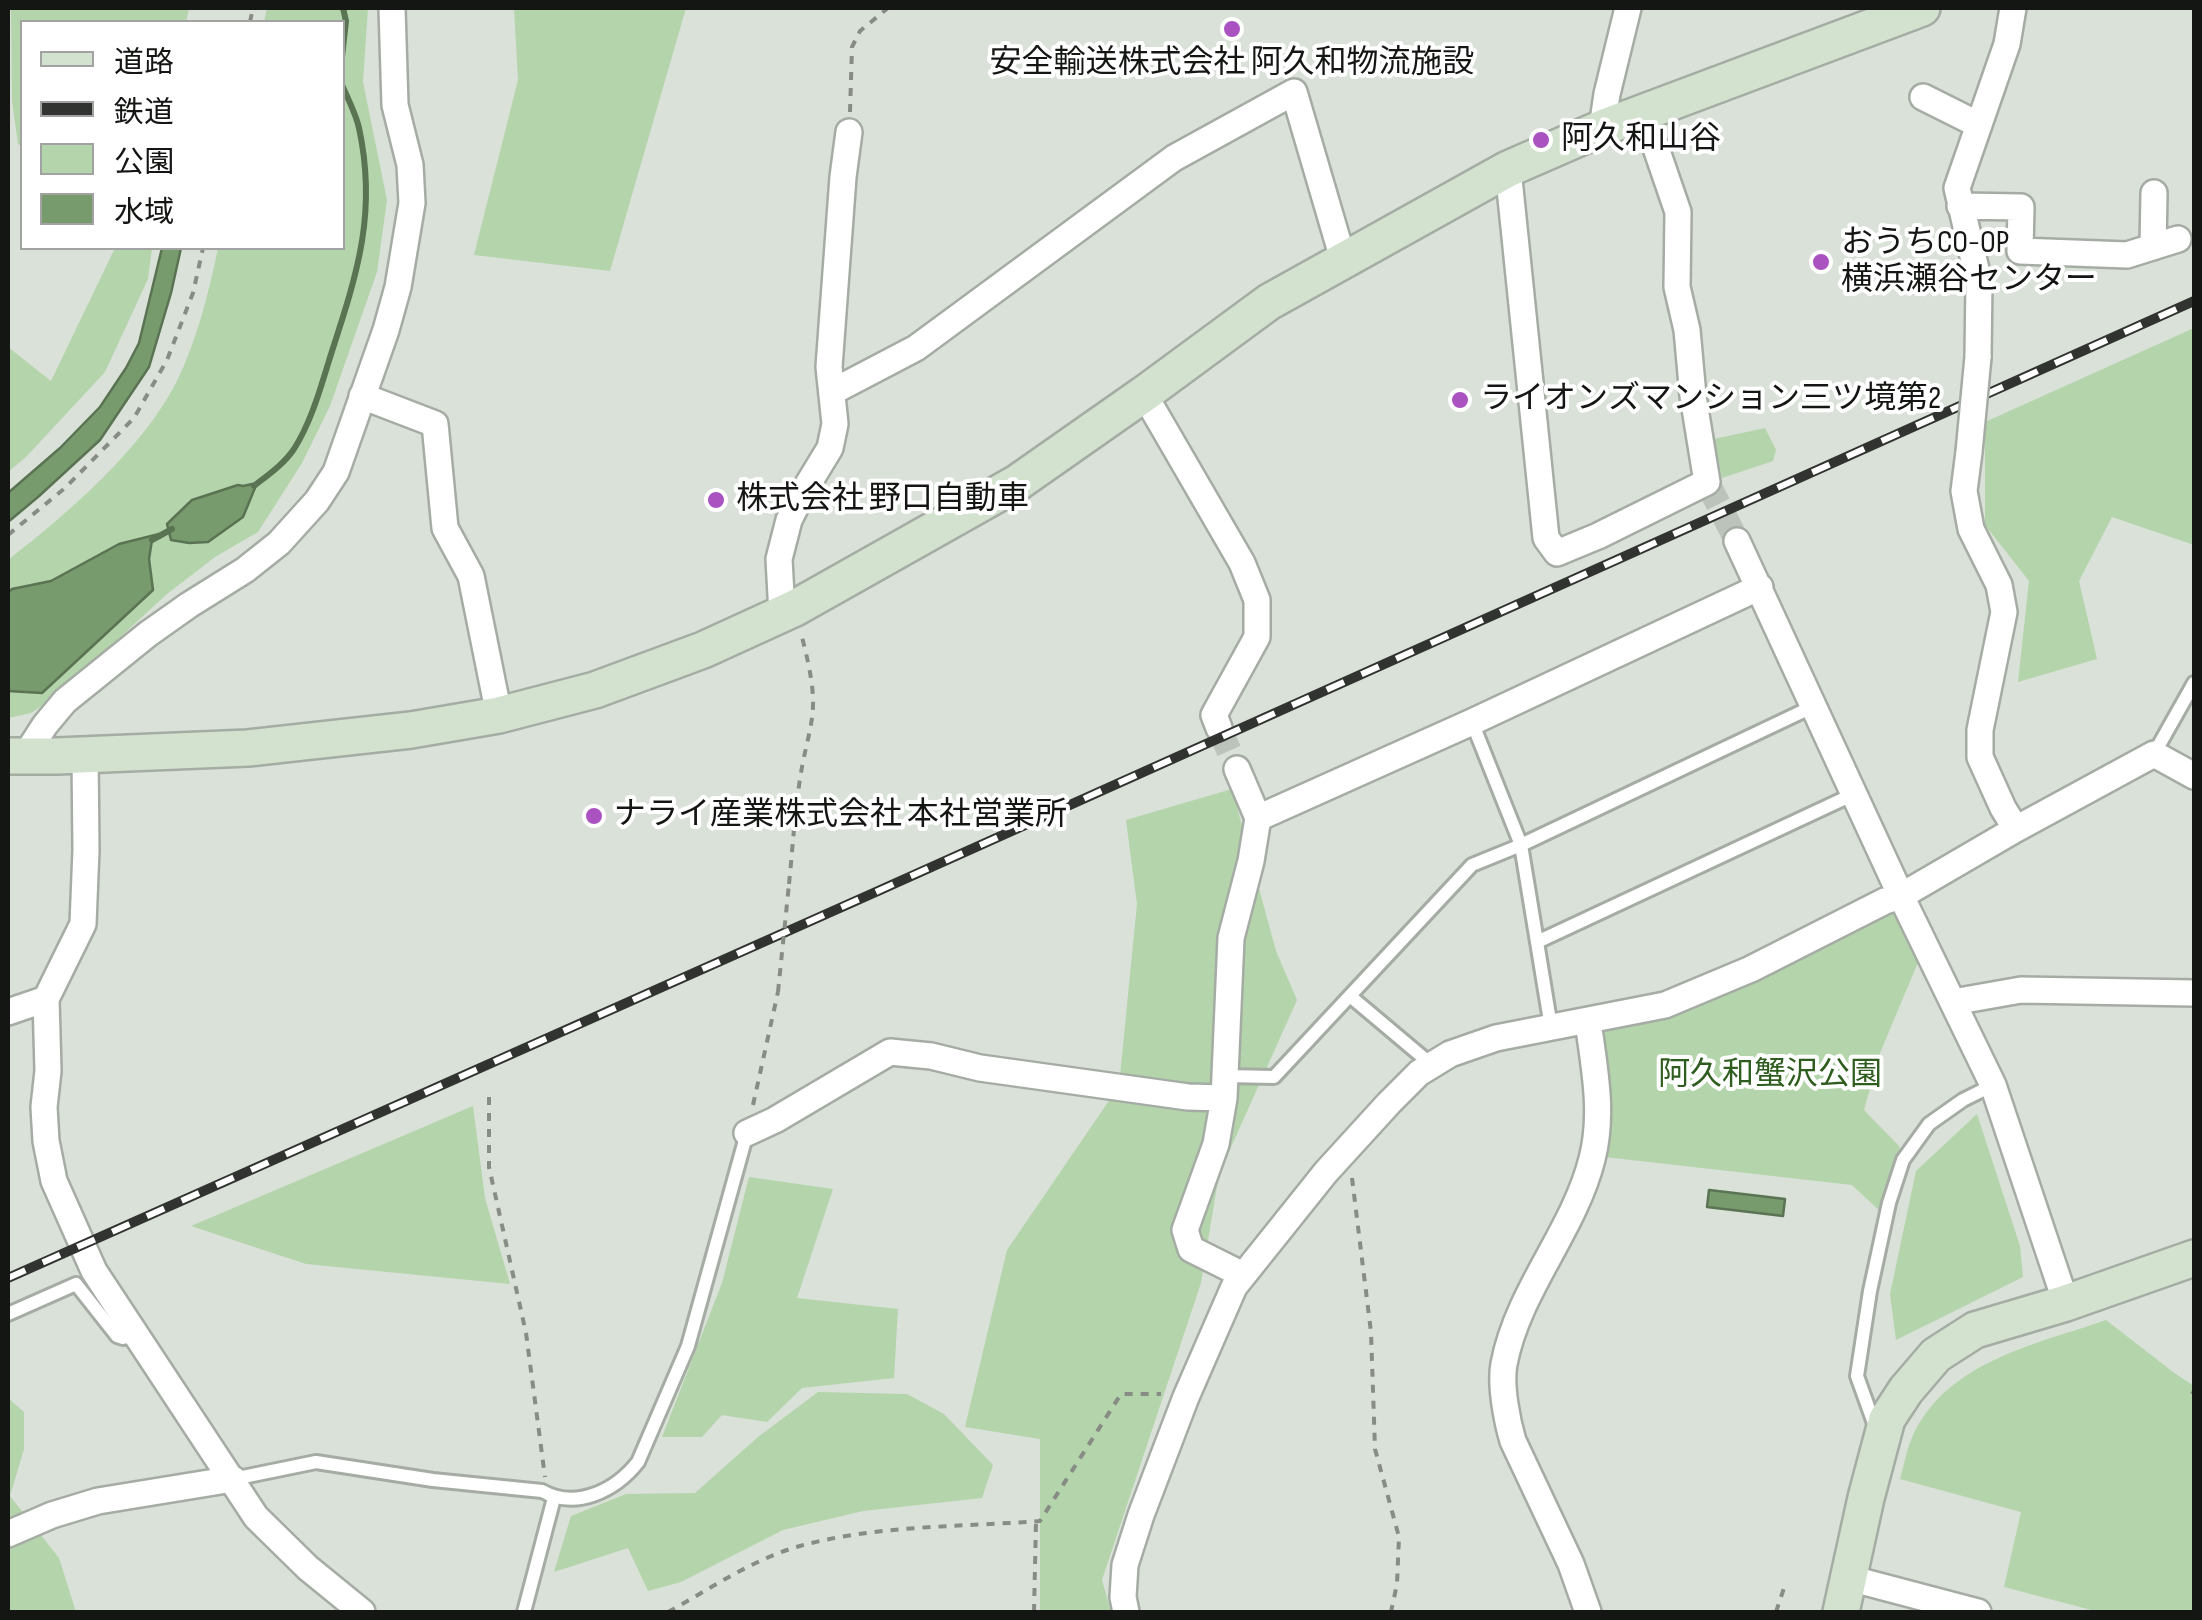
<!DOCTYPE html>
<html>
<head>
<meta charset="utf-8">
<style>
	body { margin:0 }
	#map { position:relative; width:2202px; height:1620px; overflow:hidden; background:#dae1d8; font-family:"Sofia Sans Condensed","Noto Sans JP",sans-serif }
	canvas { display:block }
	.frame { position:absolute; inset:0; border:10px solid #141613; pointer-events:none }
	.legend { position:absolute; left:20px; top:20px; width:325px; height:230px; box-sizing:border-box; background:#fff; border:2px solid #a1a2a1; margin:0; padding:12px 18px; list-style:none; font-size:30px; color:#141613 }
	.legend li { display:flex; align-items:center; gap:20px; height:50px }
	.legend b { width:50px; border:2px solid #a1a2a1 }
</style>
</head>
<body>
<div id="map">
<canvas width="2202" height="1620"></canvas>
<div class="frame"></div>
<ul class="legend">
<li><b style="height:12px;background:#d3e2cf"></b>道路</li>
<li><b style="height:12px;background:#30332f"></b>鉄道</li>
<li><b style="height:28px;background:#b4d4ab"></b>公園</li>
<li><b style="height:28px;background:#789b6e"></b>水域</li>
</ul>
</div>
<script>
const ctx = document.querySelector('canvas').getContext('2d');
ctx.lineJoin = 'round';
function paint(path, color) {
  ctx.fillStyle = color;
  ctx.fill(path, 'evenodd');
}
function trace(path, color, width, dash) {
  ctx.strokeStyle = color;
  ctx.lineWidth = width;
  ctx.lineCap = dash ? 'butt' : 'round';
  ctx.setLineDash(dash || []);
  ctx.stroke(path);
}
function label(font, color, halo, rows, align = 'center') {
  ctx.font = font + ' "Sofia Sans Condensed","Noto Sans JP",sans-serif';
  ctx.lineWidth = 8;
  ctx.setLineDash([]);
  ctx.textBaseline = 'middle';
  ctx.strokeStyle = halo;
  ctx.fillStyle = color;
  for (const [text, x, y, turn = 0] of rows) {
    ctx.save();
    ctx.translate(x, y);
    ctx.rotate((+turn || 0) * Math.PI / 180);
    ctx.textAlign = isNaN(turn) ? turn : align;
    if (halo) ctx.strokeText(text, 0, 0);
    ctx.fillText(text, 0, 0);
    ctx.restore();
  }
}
const green = new Path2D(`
	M11 8H189L186 22H22V147L18 144 12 101Z
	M267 8H368L363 82 387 200 377 272 330 406 302 463 258 532 215 557 167 594 57 695 31 713 8 718V560C69 512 141 451 177 381 197 340 209 292 218 248H342V22H264Z
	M514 8H686L610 271 474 255 518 80Z
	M115 248H152L148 279 105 372 26 457 8 472V347L51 381Z
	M2194 328V545L2112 517 2079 581 2097 659 2018 682 2029 581 1985 525V422Z
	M1765 428 1776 450 1773 461 1722 478 1714 439Z
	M1232 789 1276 951 1297 1000 1219 1174 1201 1283 1102 1580 1111 1612H1040V1439L965 1427 1007 1250 1119 1086 1137 904 1126 820Z
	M1894 913 1919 960 1880 1053 1864 1110 1900 1147 1882 1213 1852 1185 1605 1157 1596 1026 1667 1012Z
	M473 1106 485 1198 510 1284 306 1264 191 1226Z
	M1977 1114 2020 1246 2023 1277 1896 1340 1890 1294 1916 1171Z
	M749 1177 833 1189 797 1298 898 1309 894 1378 802 1388 767 1422 722 1415 702 1437H662L722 1283Z
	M2106 1320 2173 1372 2194 1386V1612H2099L2004 1587 2021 1512 1900 1479C1904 1466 1906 1452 1911 1440 1944 1362 2034 1345 2106 1320Z
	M818 1392 907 1394 944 1414 993 1465 982 1498 863 1511 783 1530 681 1582 648 1591 628 1548 554 1572 571 1516 626 1494 695 1493 758 1437Z
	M8 1398 24 1412V1449L10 1496 59 1558 76 1612H8Z`);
const water = new Path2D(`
	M162 248H181L171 293 149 367 100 440 38 497 8 522V493L60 448 100 407 126 368 139 343Z
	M257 483 243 517 208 542 189 543 171 540 167 524 192 500 238 485 243 486Z
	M159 534 152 540 149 559 153 590 42 693 8 691V592L12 589 51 581 119 544Z
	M1709 1190 1785 1199 1783 1216 1707 1207Z`);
const stream = new Path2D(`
	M342 57 346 21 343 8
	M254 486C268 475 284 464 294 449 313 419 322 382 333 348 358 271 377 211 359 128 356 114 348 99 342 85
	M152 540 172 529`);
const streetTunnel = new Path2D(`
	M1707 482 1737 541
	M1219 728 1237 769`);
const path = new Path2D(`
	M250 22 253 8
	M850 112 852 47 860 31 888 8
	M8 535 65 488 134 418 167 360 193 293 203 248
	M789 884C793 845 795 806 802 767 806 744 814 722 813 698 812 677 807 657 802 637
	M489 1097V1167L526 1333 545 1477
	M753 1105 778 992
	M1352 1178 1371 1332 1375 1449 1399 1537 1397 1584 1391 1612
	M2192 1394 2194 1391
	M668 1612C710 1589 753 1559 800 1546 875 1525 962 1527 1040 1521L1121 1394H1161
	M1034 1612 1036 1521
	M1776 1612 1784 1588`);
const lane = new Path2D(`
	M1472 722 1521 845 1551 1027
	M2154 754 2194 683
	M1537 942 1854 794
	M1350 996 1432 1065
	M1225 1076 1274 1077 1472 865 1521 845 1814 706
	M8 1314 76 1284 117 1336 123 1338 137 1335
	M1875 1426 1857 1376 1870 1291 1889 1203 1903 1160 1929 1124 1963 1100 1993 1085
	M233 1479 316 1462 433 1480 542 1491C576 1510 615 1491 638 1462L688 1346 747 1133
	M524 1612 554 1498`);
const street = new Path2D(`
	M1923 97 1979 125
	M1602 128 1607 94 1628 8
	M1508 169 1546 538 1557 553 1598 536 1707 482 1693 396 1687 330 1677 287 1678 212 1656 148 1639 115
	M1960 206 2021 207 2020 251 2127 255 2178 239
	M2153 247 2154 193
	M1978 357 1979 282 1957 188 2007 44 2013 8
	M832 392 916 348 1174 158 1294 92 1343 259
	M1144 394 1242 563 1257 600V637L1214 715 1219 728
	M362 396 435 424 445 528 471 576 499 715
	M1969 452 1964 491 1971 529 1999 585 2004 612 1980 730V757L2003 808 2016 829
	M1737 541 1901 896 1993 1085 2066 1303
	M782 614 779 559 789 520 802 494 830 448 835 424 829 367 843 177 849 132
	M85 755 86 850 83 924 46 999 48 1071 44 1107 46 1141 54 1181 94 1271 256 1517 308 1568 362 1612
	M25 756 45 725 65 701 148 634 189 605 245 570 279 543 317 501 336 472 386 330 398 287 412 203 410 165 395 105 392 8
	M1237 769 1258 818
	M1953 1002 2021 990 2194 993
	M8 1012 46 999
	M1588 1021C1594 1067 1604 1113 1592 1159 1574 1231 1518 1290 1504 1364 1500 1385 1507 1421 1513 1441L1571 1564 1588 1612
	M747 1133 775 1120 890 1052 931 1056 980 1068 1188 1097 1224 1098
	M1243 1275 1191 1249 1185 1230 1216 1144 1224 1098 1231 938 1251 861 1258 818 1472 722 1760 587
	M8 1534 52 1515 98 1501 233 1479
	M1849 1578 1978 1612
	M1126 1612 1123 1597 1125 1565 1141 1515 1186 1397 1234 1287 1326 1172 1389 1103 1419 1073 1450 1054 1496 1038 1665 1005 1751 969 1885 901 1901 896 2016 829 2154 754 2194 776`);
const secondary = new Path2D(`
	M8 756H57L248 748 411 730 499 715 595 690 703 650 795 608 1017 483 1144 394 1269 302 1508 169 1602 128 1922 8
	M1841 1612 1866 1498 1887 1419 1906 1390 1936 1355 1975 1330 2066 1303 2194 1258`);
const rail = new Path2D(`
	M8 1278 878 891 2194 301`);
const pathBridge = new Path2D(`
	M778 992 789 884`);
const streetBridge = new Path2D(`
	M1969 452 1978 357`);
const markers = [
	[1232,29,10,"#a952c0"],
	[1541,140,10,"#a952c0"],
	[1821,262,10,"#a952c0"],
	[1460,400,10,"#a952c0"],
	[716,500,10,"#a952c0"],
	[594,816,10,"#a952c0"]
];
const poiNames = [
	["安全輸送株式会社 阿久和物流施設",1232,64,"center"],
	["阿久和山谷",1561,140],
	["おうちCO-OP",1841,244],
	["横浜瀬谷センター",1841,281],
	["ライオンズマンション三ツ境第2",1480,400],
	["株式会社 野口自動車",736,500],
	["ナライ産業株式会社 本社営業所",614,816]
];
const parkNames = [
	["阿久和蟹沢公園",1770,1076]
];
paint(green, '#b4d4ab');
paint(water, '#789b6e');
trace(water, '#5a7353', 2.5);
trace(stream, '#5a7353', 6);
trace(streetTunnel, '#bcc3ba', 25, [25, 12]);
trace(lane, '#a5aca4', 18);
trace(street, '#a5aca4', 30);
trace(secondary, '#a5aca4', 40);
trace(path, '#878c85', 4, [8, 8]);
trace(lane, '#fff', 12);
trace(street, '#fff', 25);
trace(secondary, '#d3e2cf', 35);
trace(rail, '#30332f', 10);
trace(rail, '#fff', 6, [19]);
trace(streetBridge, '#a5aca4', 30, []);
trace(pathBridge, '#878c85', 4, [8, 8]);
trace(streetBridge, '#fff', 25);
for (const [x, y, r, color] of markers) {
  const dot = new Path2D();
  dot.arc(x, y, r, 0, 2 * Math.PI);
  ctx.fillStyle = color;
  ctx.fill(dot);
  trace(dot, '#fff', 4);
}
label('32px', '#141613', '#fff', poiNames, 'left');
label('32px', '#2e5d1f', '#fff', parkNames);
</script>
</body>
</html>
